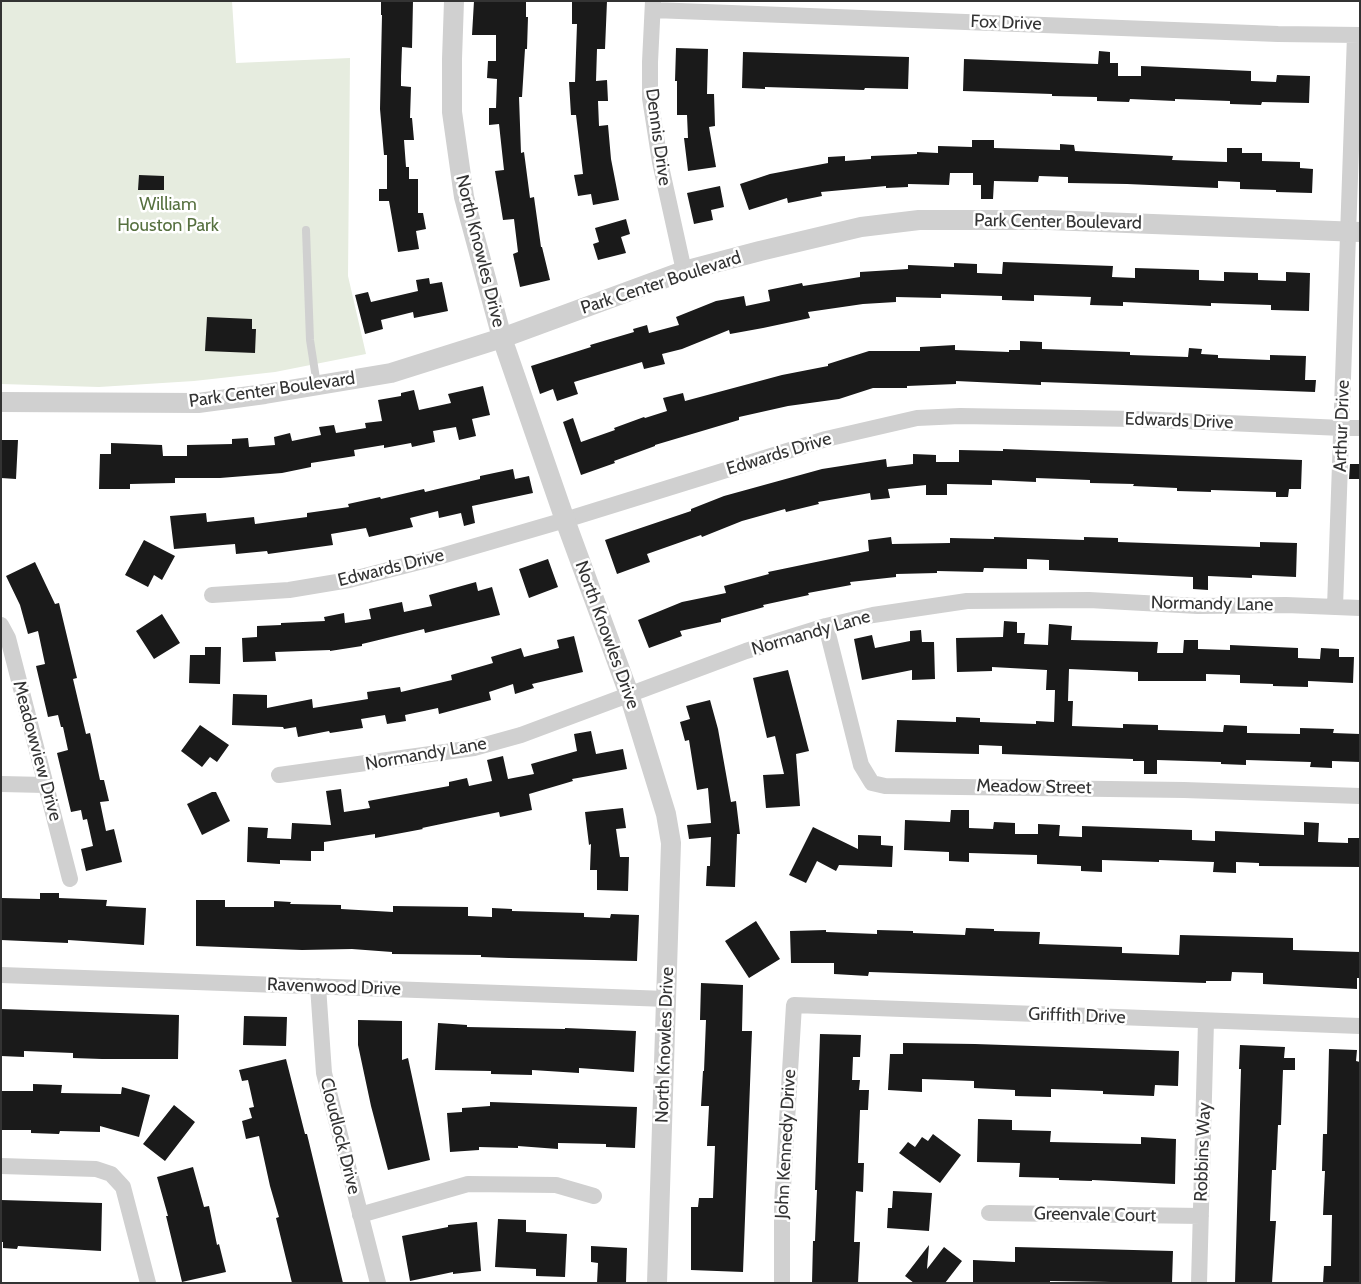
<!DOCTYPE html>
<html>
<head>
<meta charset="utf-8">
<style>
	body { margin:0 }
	#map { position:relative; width:1361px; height:1284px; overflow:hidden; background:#fff; font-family:Cabin,sans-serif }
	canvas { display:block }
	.frame { position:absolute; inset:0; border:2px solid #333; pointer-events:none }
</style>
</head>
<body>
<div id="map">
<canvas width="1361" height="1284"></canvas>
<div class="frame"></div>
</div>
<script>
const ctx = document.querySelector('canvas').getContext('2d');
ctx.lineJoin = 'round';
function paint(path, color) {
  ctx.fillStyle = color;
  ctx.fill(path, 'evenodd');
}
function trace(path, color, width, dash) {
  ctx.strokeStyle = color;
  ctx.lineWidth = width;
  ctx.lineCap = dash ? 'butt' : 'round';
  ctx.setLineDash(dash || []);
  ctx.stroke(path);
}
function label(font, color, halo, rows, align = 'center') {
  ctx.font = font + ' Cabin,sans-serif';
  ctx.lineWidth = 5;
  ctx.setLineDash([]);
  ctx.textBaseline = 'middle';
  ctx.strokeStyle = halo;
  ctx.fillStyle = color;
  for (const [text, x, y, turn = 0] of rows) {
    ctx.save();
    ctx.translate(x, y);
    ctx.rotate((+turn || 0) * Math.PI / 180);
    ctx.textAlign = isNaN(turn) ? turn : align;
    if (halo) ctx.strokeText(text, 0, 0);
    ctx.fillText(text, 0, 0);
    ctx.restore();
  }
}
const green = new Path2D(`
	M1 1H232L236 63 350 58 348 276 366 354 275 372 194 381 99 387 1 384Z`);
const building = new Path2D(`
	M381 1H413L412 48 402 47 401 76V86L411 87 410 118H412L414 140H404L406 167H409V179H418V213H423L426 229 416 231 419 249 398 252 389 201H379V189H387V155H384L380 109 382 15H381Z
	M474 1H526V17H528L527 49H525L522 97H519L521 153 524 152 530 198 534 197 541 247H542L550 280 520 287 513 254 518 252 514 219 503 220 495 171 504 170 499 124 489 125V108H496L497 79 487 78 488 61H496V35H472Z
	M572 1H607L605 49H597L596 81 607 80 608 101H598L599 126 608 125 611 159 619 200 593 205 591 194 578 196 574 175 583 174 576 115H571L569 82H575L577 24H572Z
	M676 48 708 49 707 94H714L715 126 709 127 716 167 688 171 684 138H688L687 115H677V81H675Z
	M1099 51 1110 52V63H1118V76H1141V66L1251 71V81L1276 82 1277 75 1310 76 1309 103 1262 102 1261 105 1230 104V101L1175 99V101L1130 99 1129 102 1097 101V97L1052 96V94L963 91 964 59 1098 64Z
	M743 52 909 57 908 89 865 88 864 90 765 87V89L742 88Z
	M972 140H994V148L1060 150V144L1074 145 1075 151 1173 156 1172 160 1227 162V148H1242V153H1262V161L1300 162V168L1313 169 1312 193 1276 192V190L1240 189V182L1218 181V188L1127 184 1068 183V177L1039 176 1038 182 994 181 993 199H981V185H973V173H950L949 185 908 184V187L886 188V186L821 192 822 196 788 203 787 198 749 210 740 184 770 174 828 163V157L845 156V161L871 159V156L917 154V152L938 153V146L972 147Z
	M139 175 164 176V190H138Z
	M720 186 724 207 711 210 713 220 694 224 687 193Z
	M626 219 630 234 621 237 626 253 598 260 593 244 599 242 595 228Z
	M1003 262 1113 266 1112 277 1135 278V268L1199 270V280L1224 281V272L1258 273V280L1286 281V272L1310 273 1309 311 1271 310V305L1211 303V306L1123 302V306L1090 305 1091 297 1034 295V301L1002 300V296L941 294V298L896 297V302L863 304 808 312 810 318 763 328 730 334 729 330 682 349 662 354 665 364 644 369 642 362 574 382 578 394 557 401 553 389 540 394 531 366 591 347 590 345 634 332 633 329 647 325 649 333 679 325 676 317 716 301 744 296 746 306 770 301 768 290 802 283 803 286 860 277V272L908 269V265L954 267V263L977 264V273L1002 274Z
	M429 278 430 284 442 282 448 311 414 318 413 312 381 320 383 329 365 334 355 295 368 292 371 302 418 291 416 280Z
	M207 317 252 319V329H256L255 353 205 351Z
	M1020 341 1042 342V349L1130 352V355L1188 357 1189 348 1202 349 1201 354 1218 355V358L1270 360V355L1306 356 1305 380H1316L1315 392 1041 382V385L956 381V384L907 386V388H873L839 399 788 406 739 417V420L655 445V446L614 461 615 463 581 475 563 422 573 418 581 442 615 430 614 428 644 417 645 418 667 411 663 398 683 393 685 401 782 375 828 366V364L869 351H920V347L955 345V350L1009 352V350H1020Z
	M483 386 490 415 472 419 476 436 459 440 456 427 433 431 435 442 412 447 411 443 384 448V445L354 450 355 456 311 463V467L282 473 220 478H175V483L130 484V489H99L100 454H111V443L162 445 163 456H187V445L232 444V439L248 438 249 447 275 445 274 437 290 433 292 441 321 435 319 427 334 425 336 433 366 428 365 423 382 421 378 400 401 396V393L414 390 419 410 451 403 448 394Z
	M1 440H18L16 479 1 478Z
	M1003 449 1302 460 1301 489H1289L1288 497H1276V492L1211 490V492L1177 491V488L1133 486 1134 484 1090 483V480L1036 478V482L992 480V485L947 484V495H926V485L888 489 890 498 871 500 870 493 818 502 819 504 786 512 785 509 742 521 702 537 701 535 647 554 650 562 617 574 605 540 691 511V509L724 496 822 469 886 459 887 467 913 464V454L936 455V462H959V450L1003 451Z
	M1350 464H1360V479H1349Z
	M513 469 515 479 529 476 533 493 472 506 475 523 464 526 461 513 439 518 438 511 410 518 413 527 369 537 366 528 331 534 333 545 268 554 267 551 236 554 235 544 174 549 170 516 206 513 207 522 254 517 255 524 307 517V513L349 507 348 504 380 497 381 499 424 489 425 492 480 479V476Z
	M891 537 892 544 950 543V538L994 539V537L1084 540V537L1118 538V542L1260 547V542L1297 543 1296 577 1252 575V578L1208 576V590L1193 589V577L1049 570V560L1027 559V569L984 568 983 572 937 571V573L896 574V577L850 582 851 585 808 593 809 595 763 605 764 607 721 619V622L680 631 682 636 649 648 638 620 682 602 726 593 724 586 769 574 768 572 869 551 868 540Z
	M144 540 175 556 162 580 154 575 148 587 125 575Z
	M548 559 558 587 529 598 519 569Z
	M35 562 55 604 59 603 77 678 73 679 86 734 90 733 100 780H104L109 801 100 802 106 831 114 829 122 862 86 871 81 849 93 846 87 819 83 820 81 810 71 812 57 753 68 750 63 727H61L58 715 48 717 36 666 45 664 38 631 28 634 20 605 6 576Z
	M476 582 478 591 492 587 500 615 425 633 424 629 362 644V646L330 651V650L275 652 276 661 243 662 242 638 257 637V626L281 625V623L325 621 324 617 344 613 345 623 371 619 369 609 402 602 404 612 432 606 429 595Z
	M162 614 180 643 154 659 136 631Z
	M1004 621 1017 622V633H1025L1024 644 1048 645 1049 624 1072 626 1071 640 1158 642 1157 653H1183L1184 640H1198V649L1230 650V645L1298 648V658L1320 659 1321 648 1339 649V657H1354L1353 683 1308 681V687L1273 686V684L1240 683V675L1206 674V681H1138V672L1069 669 1068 701H1073L1072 726 1123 728V724L1158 725V730L1223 732 1224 725 1247 726V733L1300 734V728L1334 729 1333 733 1360 734V762L1332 761V768L1310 767 1311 762 1246 760V765L1221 764V762L1157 760V774H1144V761H1133V759L1002 754V746L979 745V754L895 752 897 720 956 722V717L980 718V722L1036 724V721L1054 722 1055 690H1046L1047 670 992 667V671L957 672 956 638 1003 637Z
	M921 630 922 642H934L935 679 912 680V670L862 680 854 639 872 635 875 648 910 641V631Z
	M574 636 583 672 532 684 534 688 515 694 513 684 489 692 491 700 439 714 438 708 405 715 406 721 387 724 385 715 361 719 363 728 330 733 329 731 298 737 296 727 284 729 283 727 232 725 233 694 267 695V708L312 699 313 708 368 699 367 692 400 687 401 692 452 680 451 675 493 663 491 657 521 648 524 657 559 648 557 640Z
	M205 647H221L220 684 189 683 190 655H205Z
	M788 670 809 751 796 754 800 806 766 808 763 775 784 774 775 736 767 738 753 678Z
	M710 700 718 729 731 802 736 801 740 834H737L735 887 706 886 707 866H710L711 837 689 839 687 825 711 823 708 788 697 790 689 740 685 741 680 722 690 719 686 706Z
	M200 725 229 745 217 762 210 757 202 767 181 751Z
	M591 731 596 754 623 749 627 769 572 779 573 781 529 794 532 810 500 817 499 812 422 828 423 829 375 838V834L324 842V851H311V861L280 860V864L247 862 248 827 268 828 267 838 291 839 292 823 331 825 326 791 341 789 344 812 370 808 368 801 449 786V782L467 778 469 786 492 781 487 760 503 756 508 779 534 774 531 764 577 751 574 734Z
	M212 792H216L230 821 202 835 187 804Z
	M623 808 626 828 616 829 620 857H629L628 891 597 890V870H590L591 844 589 845 585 812Z
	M951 810H969V828L993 829 994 822 1015 823V834H1038V824L1060 825 1059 836 1082 837V826L1192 830V840L1215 841V831L1304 835V822L1319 823 1318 842 1348 843V838H1360V867L1259 866V863L1236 862V873L1213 872 1214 862 1159 860V862L1102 860V872L1081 871V866L1037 864V855L969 853V862L949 861V852L904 850 905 820 950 822Z
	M813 827 858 849V835L881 836V845L893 846 892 867 839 865 836 871 817 861 806 883 789 875Z
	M40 893H59V898L107 900 106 906 146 908 144 945 68 940V943L1 940 2 898 40 899Z
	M196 900H225V907H274V901L291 902 290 904 341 905V909L393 912V906L468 907V916L492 917V908L512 909V911L584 913V917L610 918 611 914 639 915 637 961 509 958 481 957V955L392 954V952L352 949 302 950 196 946Z
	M756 921 780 959 749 978 725 941Z
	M966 928 994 929V931L1040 932 1039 944 1122 947V953L1179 955 1180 935 1293 938V950L1360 952V978H1357V989L1263 984V973L1232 972 1231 981H1206V983L869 972 868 976 834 974V963H791L790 931 826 930V932L877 934V930L913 931V933L965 935Z
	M701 983 743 985 742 1031H752L743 1272 691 1270V1207H698L699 1198H713L715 1146H707L709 1106H701L703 1071H704L706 1020H700Z
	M1 1009 179 1015 178 1059H102L73 1058V1053L24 1051V1057L1 1056Z
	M244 1016 287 1017 286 1046 243 1045Z
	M358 1020 402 1021V1060L408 1058 430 1160 388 1170 371 1106 358 1045Z
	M438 1023 467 1025V1027L565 1029V1028L636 1031 634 1072 579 1068V1073L532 1070V1075L491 1074V1071L435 1070Z
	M820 1034 861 1035 860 1057H853L852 1080H860L859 1090H869L868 1110H860L858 1163H864L863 1192 856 1191 854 1242H860L858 1283H812L813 1241H815L817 1190H815Z
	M903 1043 975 1044 1179 1051 1178 1086 1155 1085 1154 1096 1103 1094V1091L1051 1089V1097L1015 1096V1090L974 1088V1081L922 1079V1092L888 1090 890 1054H903Z
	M1240 1045 1285 1047 1284 1058H1295V1070H1283L1281 1125H1278L1276 1170H1272L1270 1221H1276L1272 1283H1235L1241 1069H1239Z
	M1329 1049 1357 1050 1356 1061 1360 1062V1283H1323L1324 1266H1331L1332 1215H1323L1325 1171H1322L1323 1134H1327Z
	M286 1059 305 1134H307L343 1283H292L276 1218 279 1217 270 1186 259 1136 246 1139 242 1121 252 1118 249 1108 254 1107 248 1080 242 1081 239 1070Z
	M33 1084 62 1085 61 1093 121 1094 122 1087 150 1095 139 1137 100 1126V1132L60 1131 59 1134 31 1133V1130H1V1091H33Z
	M490 1102 637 1107 635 1148 606 1147V1144L558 1143V1149L518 1146V1148L479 1147V1150L450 1152 447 1113 462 1112V1108L490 1106Z
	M174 1105 195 1122 165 1161 143 1144Z
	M978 1119 1012 1120V1130L1051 1131 1050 1142 1141 1144V1137L1176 1139 1175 1184 1092 1180V1181L1059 1180V1178L1019 1177 1020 1163 977 1162Z
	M933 1134 961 1155 940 1183 899 1153 908 1142 915 1147 922 1137 928 1141Z
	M193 1167 204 1207 209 1206 217 1245 219 1244 226 1272 182 1282 166 1216H168L157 1177Z
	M893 1191 932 1193 929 1231 887 1228 888 1208H892Z
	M1 1200 102 1203 101 1251 18 1246 17 1249 3 1248V1242H1Z
	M498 1219 526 1220V1232L567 1234 565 1277 536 1276V1269L495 1267Z
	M477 1222 481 1271 453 1274V1272L410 1281 402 1236 448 1227V1225Z
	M929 1245 927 1269 944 1247 962 1261 945 1283H914L905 1276Z
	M591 1246 627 1248 626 1283H597L598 1263 591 1262Z
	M1015 1247 1173 1251 1172 1283 1050 1281V1283H973V1260L1015 1262Z`);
const service = new Path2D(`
	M306 230 310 340 317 385`);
const minor = new Path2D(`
	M653 1 650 62V98L660 162 684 271
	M653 10 1278 34 1360 35
	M212 595 289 590 349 580 431 559 565 520 826 439 917 418 960 416 1136 419 1342 428H1360
	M1335 607 1355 35
	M1 625 8 638 70 879
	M826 626 861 765 872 783 885 786 1184 790 1360 796
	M279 775 474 748 521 735 746 651 826 626 873 615 967 601 1089 600 1198 606 1286 605 1360 608
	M1 784 45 785
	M1 975 667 999
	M318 986 324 1073 378 1283
	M1 1166 96 1169 111 1174 123 1187 148 1283
	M989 1213 1201 1216
	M360 1215 468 1184 556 1185 594 1196
	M782 1283V1204L794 1005 1360 1026
	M1199 1283 1206 1021`);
const tertiary = new Path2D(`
	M454 1 452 59V112L464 197 502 338 565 520 629 694 666 814 671 843 657 1283
	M1 402 198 403 265 394 391 373 502 338 684 271 760 251 861 227 919 220H1049L1360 232`);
const streetNames = [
	["Fox Drive",1006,23,2],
	["Dennis Drive",658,137,82],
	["Park Center Boulevard",1058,222,1],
	["North Knowles Drive",480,251,76],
	["Park Center Boulevard",661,283,-18],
	["Park Center Boulevard",272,390,-8],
	["Edwards Drive",1179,421,2],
	["Arthur Drive",1342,426,-88],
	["Edwards Drive",779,454,-17],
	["Edwards Drive",391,568,-14],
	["Normandy Lane",1212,604,1],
	["Normandy Lane",811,633,-16],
	["North Knowles Drive",607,635,70],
	["Meadowview Drive",37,751,75],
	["Normandy Lane",426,754,-10],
	["Meadow Street",1034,787,1],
	["Ravenwood Drive",334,987,2],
	["Griffith Drive",1077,1016,2],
	["North Knowles Drive",665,1045,-88],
	["Cloudlock Drive",340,1136,76],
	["John Kennedy Drive",786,1144,-87],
	["Robbins Way",1203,1152,-88],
	["Greenvale Court",1095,1215,1]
];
const parkNames = [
	["William",168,205],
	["Houston Park",168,226]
];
paint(green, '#e6ecdf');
paint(building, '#1a1a1a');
trace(service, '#d0d0d0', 8);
trace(minor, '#d0d0d0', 16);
trace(tertiary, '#d0d0d0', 20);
label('18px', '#333', '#fff', streetNames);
label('18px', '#56703f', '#fff', parkNames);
</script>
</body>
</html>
